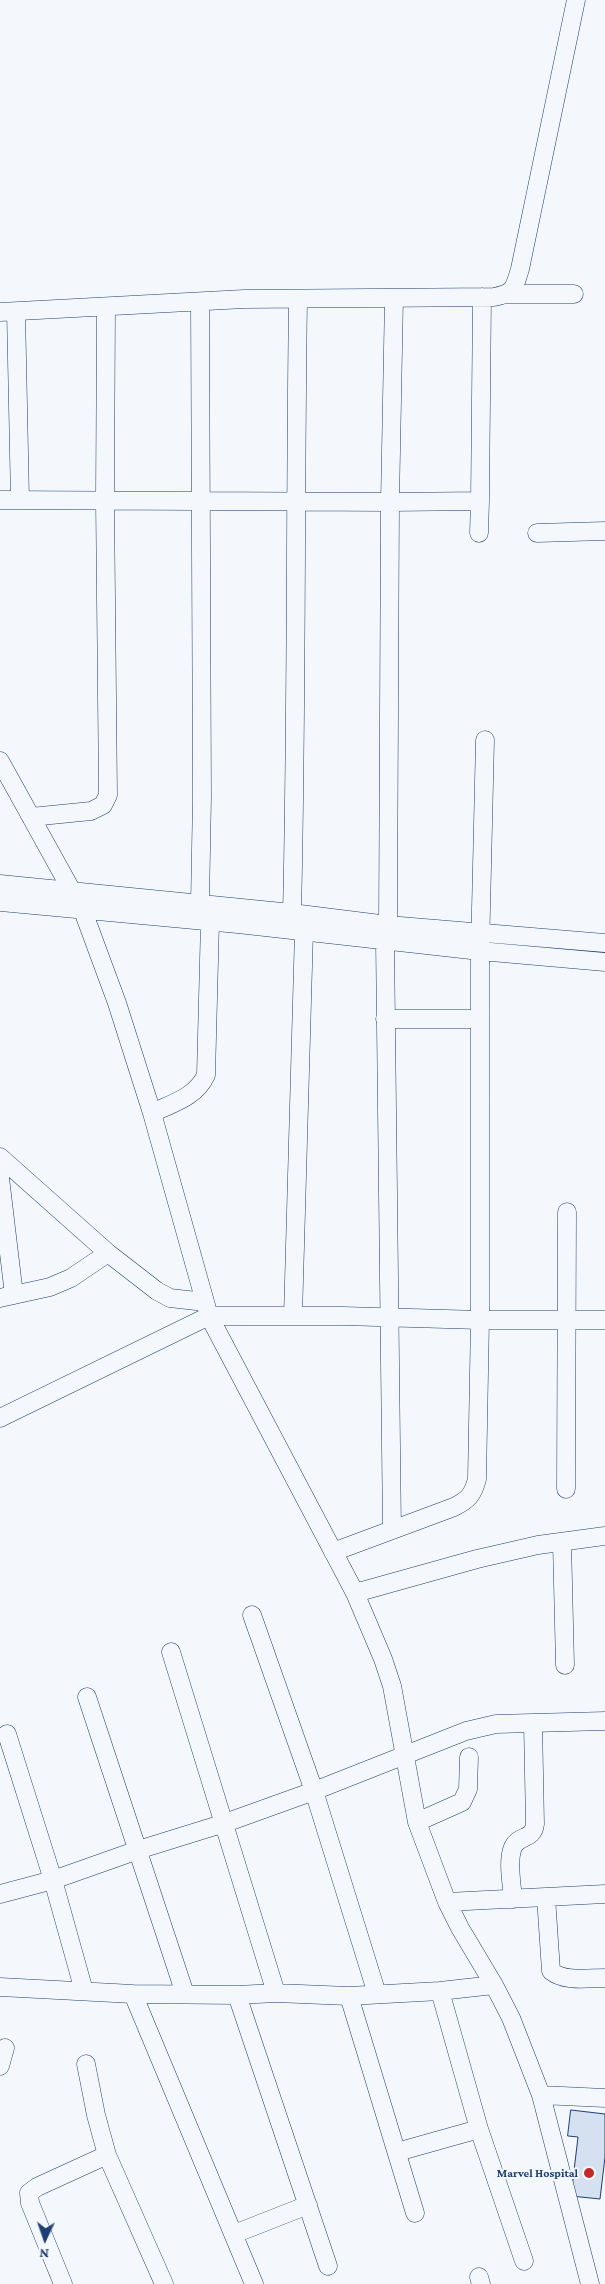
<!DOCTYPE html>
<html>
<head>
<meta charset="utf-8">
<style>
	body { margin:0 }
	#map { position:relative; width:605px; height:2284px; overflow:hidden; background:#f4f7fb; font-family:"Crimson Pro",serif }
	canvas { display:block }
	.north { position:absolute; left:20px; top:2214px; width:50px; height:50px; -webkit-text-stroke:4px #f4f7fb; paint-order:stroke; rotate:183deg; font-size:14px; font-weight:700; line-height:20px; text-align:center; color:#1d3f73 }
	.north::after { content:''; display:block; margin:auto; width:18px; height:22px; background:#1d3f73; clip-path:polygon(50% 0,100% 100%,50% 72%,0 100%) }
</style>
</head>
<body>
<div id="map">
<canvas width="605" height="2284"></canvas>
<div class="north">N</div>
</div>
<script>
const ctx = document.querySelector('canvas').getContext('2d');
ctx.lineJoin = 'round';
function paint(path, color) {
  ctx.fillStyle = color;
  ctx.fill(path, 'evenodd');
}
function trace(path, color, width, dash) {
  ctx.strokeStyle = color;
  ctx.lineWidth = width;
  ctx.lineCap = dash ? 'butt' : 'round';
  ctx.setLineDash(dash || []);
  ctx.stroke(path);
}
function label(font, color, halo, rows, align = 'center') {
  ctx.font = font + ' "Crimson Pro",serif';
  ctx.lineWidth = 4;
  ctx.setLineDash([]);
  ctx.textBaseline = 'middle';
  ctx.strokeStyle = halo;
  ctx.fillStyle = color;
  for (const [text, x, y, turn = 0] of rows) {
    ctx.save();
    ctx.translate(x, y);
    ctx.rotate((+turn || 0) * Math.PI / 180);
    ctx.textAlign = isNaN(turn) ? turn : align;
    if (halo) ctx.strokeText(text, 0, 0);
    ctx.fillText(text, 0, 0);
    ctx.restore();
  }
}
const building = new Path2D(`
	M571 2110 605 2114V2157L600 2199 571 2196 578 2137 568 2136Z`);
const minor = new Path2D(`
	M506 294H574
	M394 298 390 502 480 501 479 533
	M200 302 202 797 200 903
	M0 312 244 299 494 297C515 293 514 288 520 269L576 0
	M16 312 20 500
	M0 500 390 502 388 925
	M480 501 482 297
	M537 533 605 531
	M0 761 83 911 117 1003 152 1113 209 1316 355 1593 383 1659 392 1686 417 1822 447 1902 460 1928 494 1985 511 2018 541 2095 590 2284
	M31 817 91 811 103 805 108 795 105 500 106 307
	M0 884 292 913 388 925 605 943
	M0 902 238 924 480 951 605 962
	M292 913C297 708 295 504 298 300
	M385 941 392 1530
	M385 1019H480
	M152 1113C173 1103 196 1097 206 1075L210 922
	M0 1157 108 1253 157 1291 170 1298 205 1302
	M0 1178 14 1295
	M0 1298 50 1287 71 1278 108 1253
	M293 1316 304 931
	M0 1418 209 1316H343L480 1320H605
	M566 1489 567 1212
	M562 1542 565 1665
	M333 1552 454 1507C468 1500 473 1495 477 1479L480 1320V951L485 740
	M355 1593 477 1559 538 1545 605 1536
	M252 1615 314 1791 377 1994
	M171 1652 276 1993
	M87 1697 185 1994
	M7 1734 53 1880 84 1991
	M417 1822 462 1802 468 1789 469 1757
	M0 1894 53 1880 138 1850 225 1823 314 1791 466 1731 496 1724 605 1721
	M546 1897 551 1971C564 1982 588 1978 605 1978
	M513 1899C512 1884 507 1861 513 1847 519 1834 533 1841 535 1824L533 1723
	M447 1902 605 1894
	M0 1987 133 1994 237 1995 276 1993 349 1996 440 1991 494 1985
	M440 1991 479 2129
	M133 1994 254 2284
	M237 1995 328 2266
	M349 1996 415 2213
	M86 2064 96 2115 107 2155 164 2284
	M0 2066 5 2048
	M541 2095 605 2098
	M397 2152 479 2129 524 2261
	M234 2234 308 2205
	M479 2277 481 2284
	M63 2284 30 2203 29 2193 37 2187 107 2155`);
const markers = [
	[589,2173,6,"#c62828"]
];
const poiNames = [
	["Marvel Hospital",578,2173]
];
paint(building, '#d5e0f0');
trace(building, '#1d3f73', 1);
trace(minor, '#1d3f73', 19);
trace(minor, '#f4f7fb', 18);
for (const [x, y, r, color] of markers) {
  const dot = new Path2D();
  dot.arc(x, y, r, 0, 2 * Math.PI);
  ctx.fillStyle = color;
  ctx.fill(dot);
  trace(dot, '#f4f7fb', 2);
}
label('bold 12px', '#1d3f73', '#f4f7fb', poiNames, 'right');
</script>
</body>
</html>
